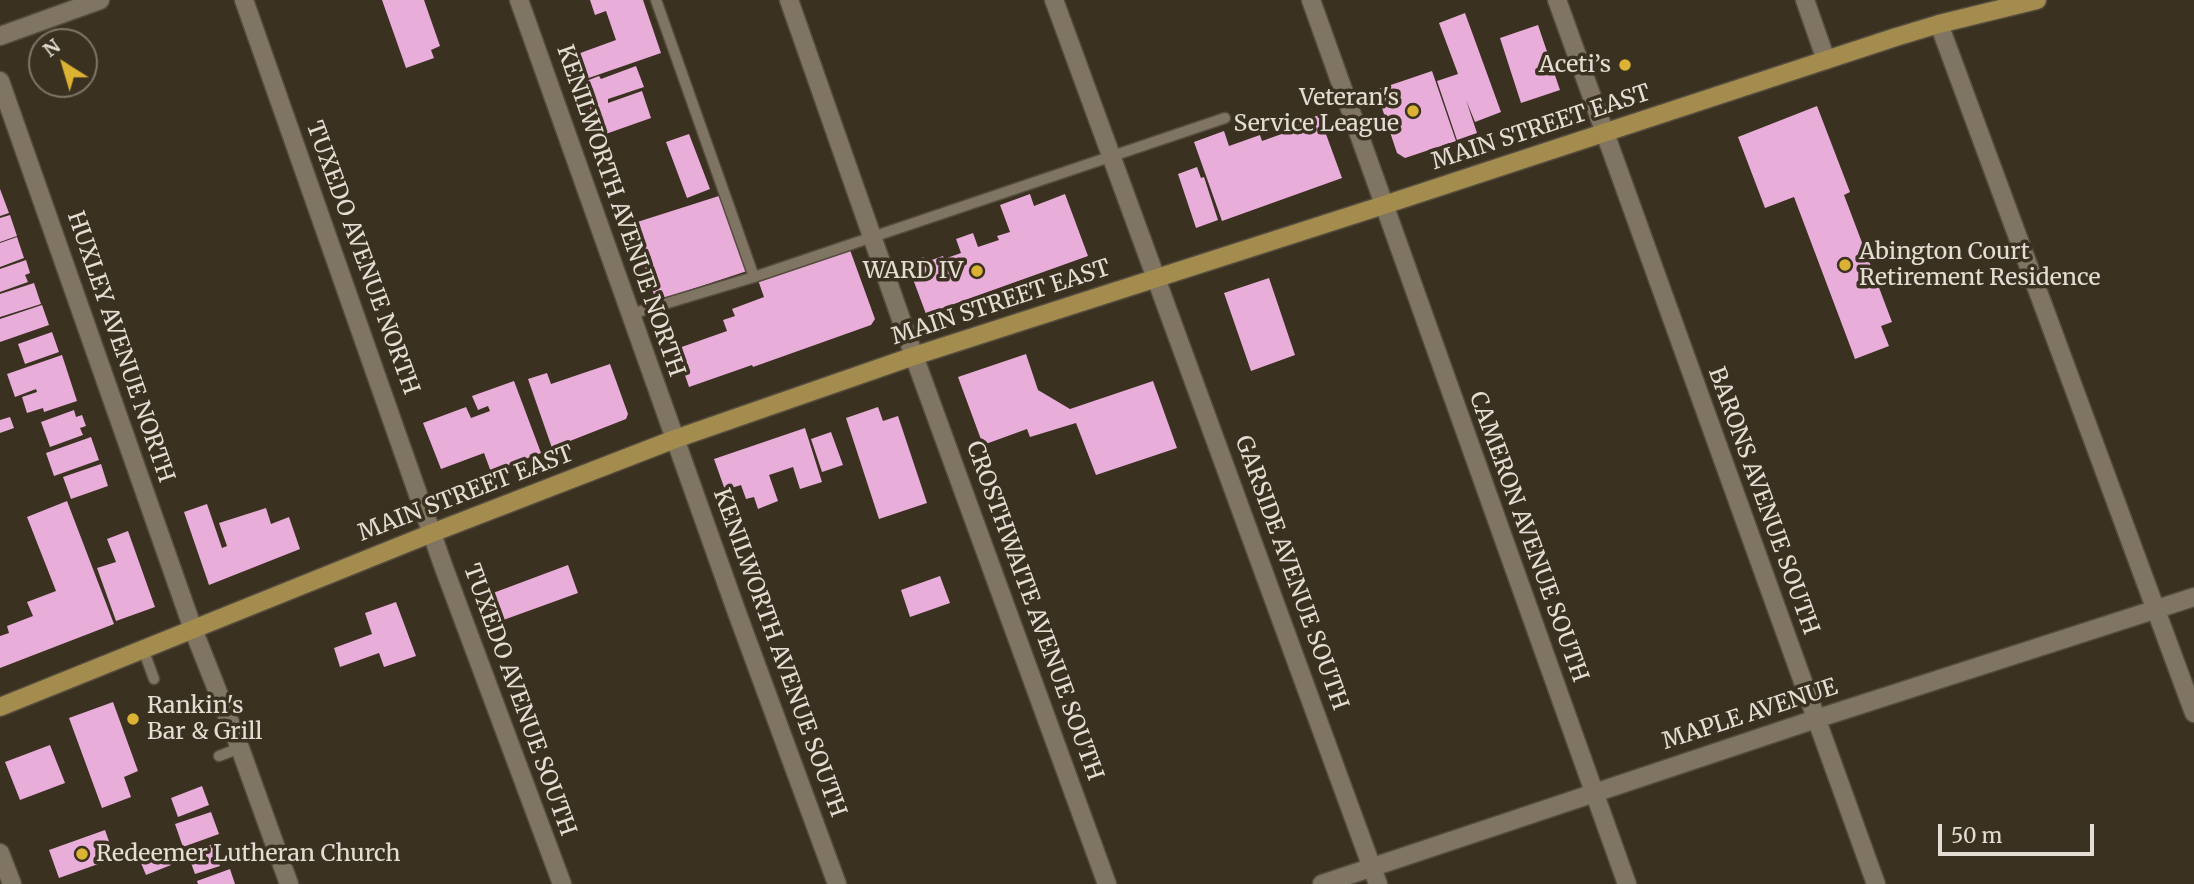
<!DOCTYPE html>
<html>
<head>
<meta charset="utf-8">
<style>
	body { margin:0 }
	#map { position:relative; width:2194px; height:884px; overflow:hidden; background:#3b3121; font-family:Merriweather,serif }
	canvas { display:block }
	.north { position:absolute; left:28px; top:28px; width:70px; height:70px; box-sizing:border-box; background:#3b3121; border:2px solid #7e7668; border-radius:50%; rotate:323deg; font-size:19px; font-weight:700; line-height:28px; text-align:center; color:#e3ddd3 }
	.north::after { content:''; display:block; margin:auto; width:24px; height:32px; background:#dbb233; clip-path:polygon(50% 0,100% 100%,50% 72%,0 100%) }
	.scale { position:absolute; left:1938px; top:824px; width:156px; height:32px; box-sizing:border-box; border:4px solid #e3ddd3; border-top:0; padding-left:9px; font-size:21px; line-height:24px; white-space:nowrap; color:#e3ddd3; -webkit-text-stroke:5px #3b3121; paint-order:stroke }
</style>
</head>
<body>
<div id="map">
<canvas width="2194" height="884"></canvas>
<div class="north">N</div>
<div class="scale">50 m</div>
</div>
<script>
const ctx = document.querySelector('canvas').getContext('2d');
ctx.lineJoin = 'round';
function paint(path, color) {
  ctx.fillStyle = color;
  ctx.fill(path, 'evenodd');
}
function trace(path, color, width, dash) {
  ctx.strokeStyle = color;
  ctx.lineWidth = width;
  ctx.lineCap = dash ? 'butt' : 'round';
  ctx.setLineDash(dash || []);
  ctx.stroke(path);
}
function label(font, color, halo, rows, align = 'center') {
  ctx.font = font + ' Merriweather,serif';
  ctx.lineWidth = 7;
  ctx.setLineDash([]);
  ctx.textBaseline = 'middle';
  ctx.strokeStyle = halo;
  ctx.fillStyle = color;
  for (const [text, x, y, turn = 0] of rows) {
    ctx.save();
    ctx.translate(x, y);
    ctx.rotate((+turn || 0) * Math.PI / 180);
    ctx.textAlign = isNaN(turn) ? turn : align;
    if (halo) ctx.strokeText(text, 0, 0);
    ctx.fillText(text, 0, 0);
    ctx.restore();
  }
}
const building = new Path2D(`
	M382 0H424L440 46 431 50 434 58 406 68Z
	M590 0H643L661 53 580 81 572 56 616 40 606 11 595 15Z
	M1465 13 1501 112 1475 122 1466 100 1477 133 1457 140 1437 81 1458 74 1439 23Z
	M1538 25 1560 90 1521 103 1500 38Z
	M636 66 644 87 608 99V103L642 91 651 118 600 136 581 83 599 76 601 79Z
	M1432 71 1456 141 1405 158 1397 153 1376 90Z
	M1817 106 1850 192 1844 195 1892 322 1881 326 1889 346 1855 359 1794 197 1765 208 1738 137Z
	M1319 115 1342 178 1222 221 1194 142 1224 131 1229 146 1260 135 1262 141 1293 130 1291 125Z
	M689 134 710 189 687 198 666 142Z
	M1197 167 1201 178 1204 177 1218 220 1196 228 1178 174Z
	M0 189 9 213 0 216Z
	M1030 194 1034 206 1065 194 1088 256 926 314 907 263 924 257 926 262 943 256 944 259 961 253 956 239 973 233 978 247 999 240 997 236 1010 232 1000 205Z
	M722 195 747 271 656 301 631 224Z
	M10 215 17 236 0 242V218Z
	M17 237 24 258 0 267V243Z
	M850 250 875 319 871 325 753 367 752 365 689 387 676 349 727 331 723 320 735 316 732 309 764 297 758 280Z
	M26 260 30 273 25 275 28 282 0 292V269Z
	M1269 278 1295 355 1251 371 1224 293Z
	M34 283 41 304 0 317V294Z
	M42 305 49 325 0 342V319Z
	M52 332 59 352 25 364 18 344Z
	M1026 354 1038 390 1070 409 1153 381 1177 448 1096 475 1076 423 1030 437 1027 429 983 445 958 377Z
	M62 355 77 401 44 412 43 408 27 413 22 397 37 392 36 389 15 397 7 374Z
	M610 364 628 414 626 419 552 448 528 379 547 373 551 384Z
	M514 381 541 453 491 472 484 453 441 469 423 423 466 407 471 418 490 411 488 406 478 410 472 396Z
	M878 407 883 421 898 416 927 503 879 519 846 418Z
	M74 410 76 417 82 415 86 426 80 428 83 435 50 447 41 422Z
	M10 417 14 428 0 433V420Z
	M805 428 822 482 800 489 793 467 769 475 778 501 758 509 754 497 746 499 741 485 725 490 714 459Z
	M831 432 843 465 822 472 811 439Z
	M91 437 99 460 54 476 46 453Z
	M101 464 108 486 71 499 63 477Z
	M67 501 114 624 0 668V636L9 633 7 626 33 616 27 602 56 591 27 517Z
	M207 504 222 548 227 546 219 523 266 508 271 524 289 517 300 549 209 585 184 512Z
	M128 531 155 607 116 621 97 568 116 562 107 539Z
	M568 565 578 593 495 623 485 596Z
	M940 576 950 603 910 617 901 590Z
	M396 602 416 656 384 667 379 653 340 667 334 648 372 634 365 613Z
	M113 702 138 771 124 777 131 797 102 808 69 718Z
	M50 745 65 783 20 800 5 762Z
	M202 786 209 805 178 817 171 798Z
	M211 812 219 834 183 847 175 824Z
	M105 830 115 858 59 878 49 850Z
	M213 844 220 866 195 874 187 852Z
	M167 853 171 865 146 875 141 863Z
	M230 869 235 884H198L197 881Z`);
const service = new Path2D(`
	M656 0 754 277
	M631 314 754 277 1225 118
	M143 649 154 679
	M219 756 240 748`);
const minor = new Path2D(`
	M244 0 444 568 562 884
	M789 0 914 356 1107 884
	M1054 0 1378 884
	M1311 0 1627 884
	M1557 0 1876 884
	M1805 0 1826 60
	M1939 24 2194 713
	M0 36 100 0
	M0 81 193 629 240 748 289 884
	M0 853 12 884
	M1322 884 1816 719 2194 597`);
const secondary = new Path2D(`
	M519 0 736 610 837 884`);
const primary = new Path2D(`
	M0 707 432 533 675 439 914 356 1384 205 1896 37 1939 24 2037 0`);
const markers = [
	[1625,65,7,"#dbb233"],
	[1413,111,7,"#dbb233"],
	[1845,265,7,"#dbb233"],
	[977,271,7,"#dbb233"],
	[133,719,7,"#dbb233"],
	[82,854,7,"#dbb233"]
];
const poiNames = [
	["Aceti’s",1611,65],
	["Veteran's",1399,98],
	["Service League",1399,124],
	["Abington Court",1859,252,"left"],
	["Retirement Residence",1859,278,"left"],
	["WARD IV",963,271],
	["Rankin's",147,706,"left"],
	["Bar & Grill",147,732,"left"],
	["Redeemer Lutheran Church",96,854,"left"]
];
const streetNames = [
	["MAIN STREET EAST",1541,128,-18],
	["KENILWORTH AVENUE NORTH",620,211,71],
	["TUXEDO AVENUE NORTH",362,258,70],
	["MAIN STREET EAST",1001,303,-18],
	["HUXLEY AVENUE NORTH",120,347,71],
	["MAIN STREET EAST",466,494,-21],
	["BARONS AVENUE SOUTH",1763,501,70],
	["CAMERON AVENUE SOUTH",1528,537,70],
	["GARSIDE AVENUE SOUTH",1291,573,70],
	["CROSTHWAITE AVENUE SOUTH",1034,611,70],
	["KENILWORTH AVENUE SOUTH",779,653,70],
	["TUXEDO AVENUE SOUTH",519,700,70],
	["MAPLE AVENUE",1750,715,-18]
];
paint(building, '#e9adda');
trace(service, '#544c3e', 13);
trace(minor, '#544c3e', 21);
trace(secondary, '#544c3e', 21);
trace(primary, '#544c3e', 21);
trace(service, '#807563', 10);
trace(minor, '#807563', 18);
trace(secondary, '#807563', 18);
trace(primary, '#a38c4d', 18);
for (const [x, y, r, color] of markers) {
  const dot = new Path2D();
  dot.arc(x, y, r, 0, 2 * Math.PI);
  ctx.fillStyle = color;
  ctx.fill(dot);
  trace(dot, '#3b3121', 2.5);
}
label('23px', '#e3ddd3', '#3b3121', poiNames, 'right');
label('23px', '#e3ddd3', '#3b3121', streetNames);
</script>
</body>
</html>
